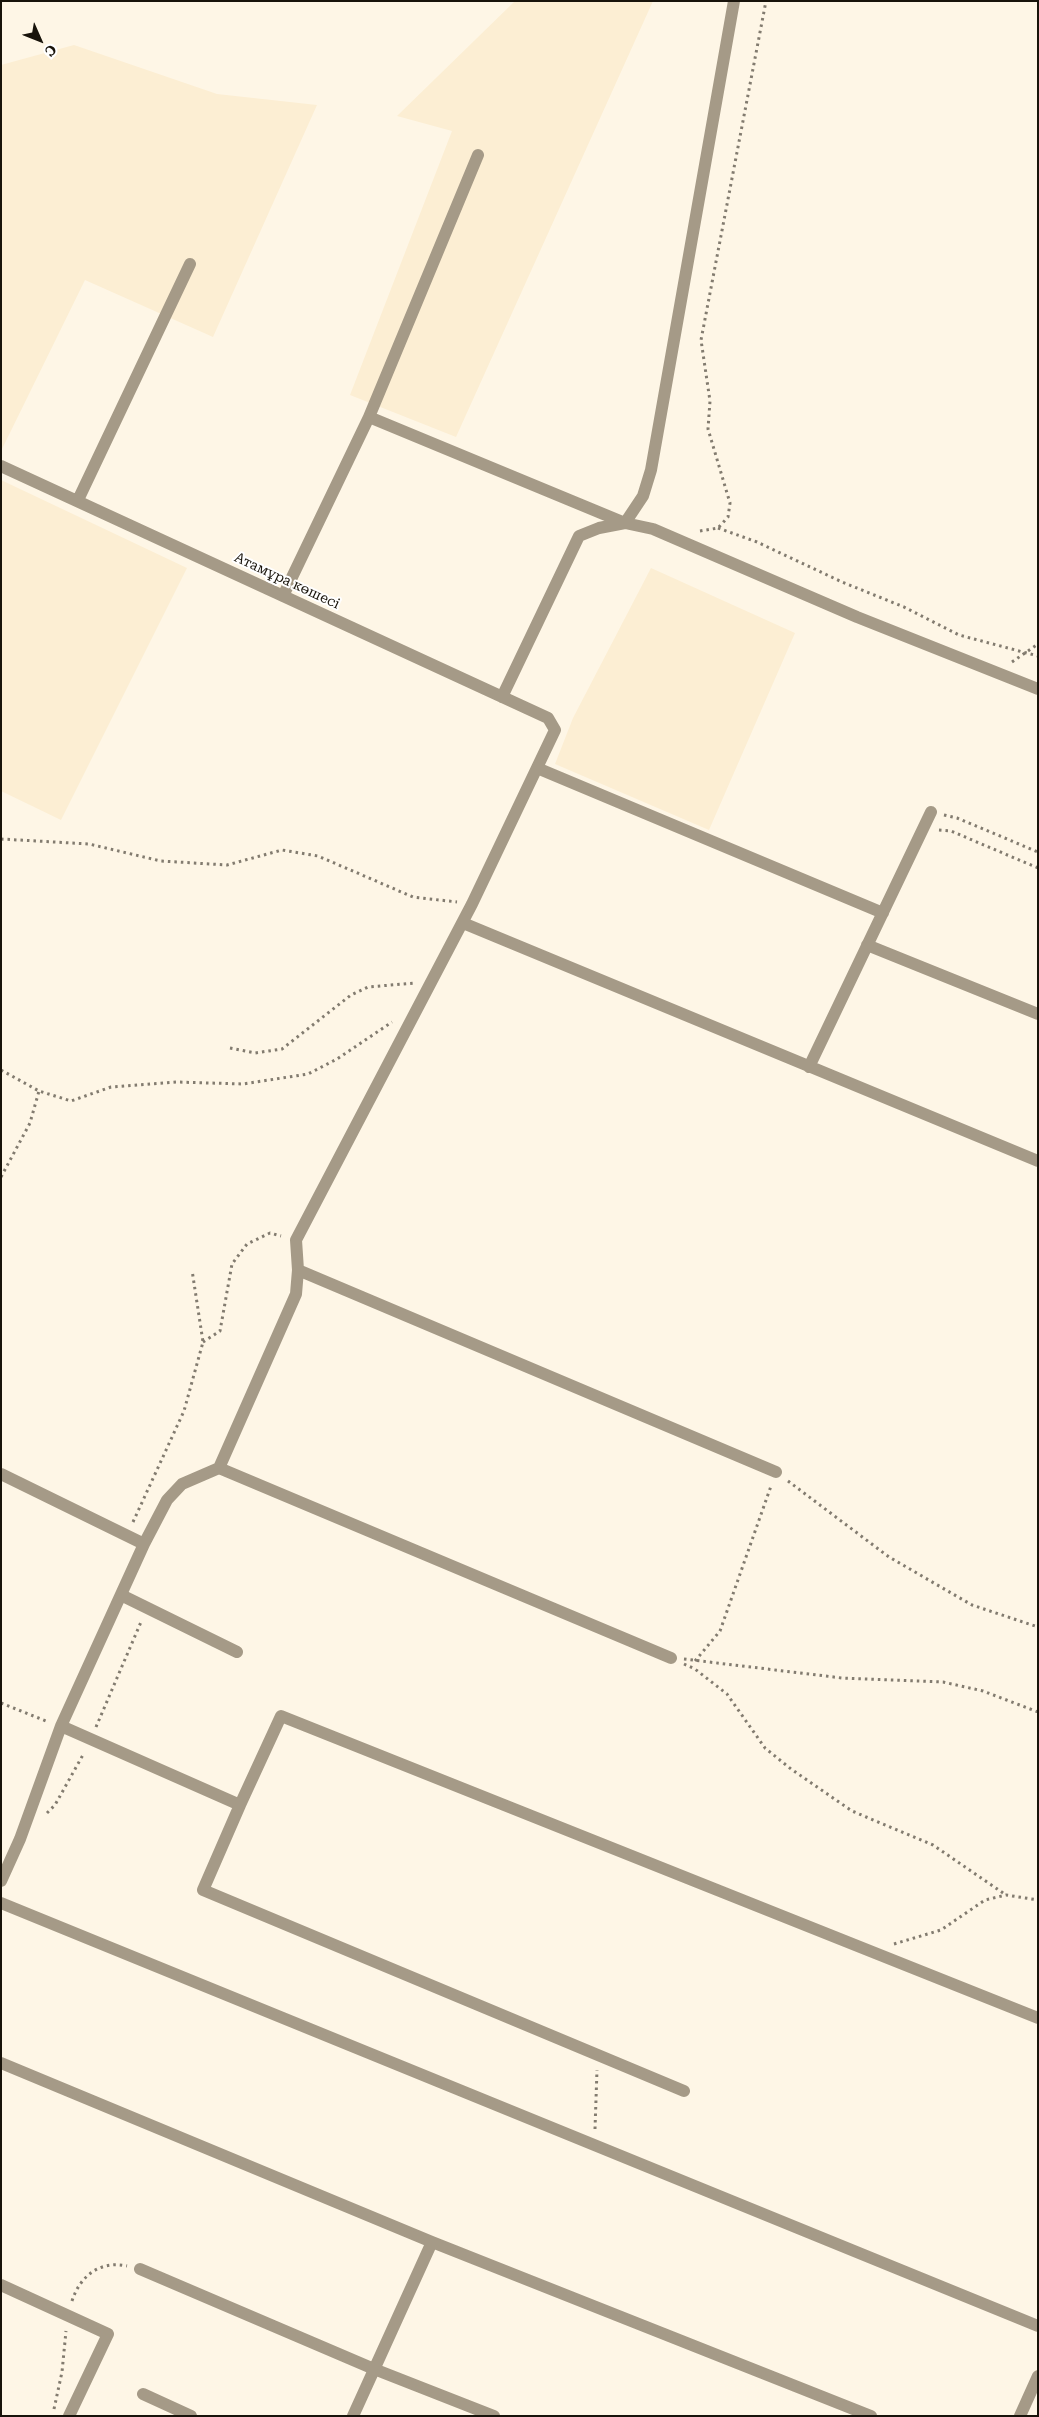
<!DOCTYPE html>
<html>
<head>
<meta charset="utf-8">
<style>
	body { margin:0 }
	#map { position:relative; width:1039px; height:2417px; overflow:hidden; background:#fef6e6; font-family:"Roboto Serif",serif }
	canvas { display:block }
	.frame { position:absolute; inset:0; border:2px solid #18130a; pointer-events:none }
	.north { position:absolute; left:15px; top:15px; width:50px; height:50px; -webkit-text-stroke:4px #fff; paint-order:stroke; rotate:134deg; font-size:14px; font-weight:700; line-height:20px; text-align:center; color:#18130a }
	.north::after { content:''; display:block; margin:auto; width:18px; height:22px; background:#18130a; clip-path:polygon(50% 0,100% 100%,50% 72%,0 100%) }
</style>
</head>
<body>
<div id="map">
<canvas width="1039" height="2417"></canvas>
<div class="frame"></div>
<div class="north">С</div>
</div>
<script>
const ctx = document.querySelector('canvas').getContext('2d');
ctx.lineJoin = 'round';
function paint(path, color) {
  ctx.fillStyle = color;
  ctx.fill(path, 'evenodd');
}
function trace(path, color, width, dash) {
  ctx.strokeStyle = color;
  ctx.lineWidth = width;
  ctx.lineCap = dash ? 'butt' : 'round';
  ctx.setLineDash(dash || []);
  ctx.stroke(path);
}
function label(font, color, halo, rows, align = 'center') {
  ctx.font = font + ' "Roboto Serif",serif';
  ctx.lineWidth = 4;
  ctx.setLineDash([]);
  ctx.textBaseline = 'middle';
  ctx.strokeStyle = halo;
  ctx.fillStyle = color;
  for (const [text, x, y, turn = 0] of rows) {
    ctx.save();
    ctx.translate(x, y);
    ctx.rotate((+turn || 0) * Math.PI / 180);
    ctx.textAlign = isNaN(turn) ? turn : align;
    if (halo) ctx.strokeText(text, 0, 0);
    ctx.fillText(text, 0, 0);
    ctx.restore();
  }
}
const built = new Path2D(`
	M515 1H653L456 437 350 395 452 131 397 116Z
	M74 45 217 94 317 105 213 337 85 280 2 449 1 65Z
	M1 480 187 568 61 820 1 791Z
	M651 568 795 633 709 830 555 764 573 718Z`);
const path = new Path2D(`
	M718 528 757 542 842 582 904 607 959 635 1038 656
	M700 531 718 528 728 517 730 503 708 429 710 401 701 340 766 1
	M1012 662 1038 644
	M944 815 957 818 1038 852
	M939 830 951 831 1038 868
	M1 839 89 844 161 861 227 865 282 850 318 856 413 897 457 902
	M230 1048 255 1053 282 1049 351 995 368 987 415 983
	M1 1070 39 1091 71 1101 111 1087 176 1082 243 1084 308 1074 337 1059 392 1022
	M1 1177 30 1123 39 1091
	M203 1342 220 1331 232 1264 247 1244 270 1233 281 1236
	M788 1481 889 1557 972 1605 1038 1627
	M133 1522 184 1411 203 1342 192 1270
	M684 1659 842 1678 943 1682 983 1691 1038 1712
	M695 1661 720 1631 771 1486
	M684 1664 695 1669 727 1694 765 1748 791 1769 852 1811 933 1845 1006 1895
	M1 1703 46 1721
	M96 1727 141 1622
	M47 1813 55 1805 84 1753
	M894 1944 941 1930 985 1900 1006 1895 1038 1900
	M595 2129 597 2070
	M72 2301C80 2276 100 2260 127 2266
	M54 2409 62 2372 66 2331`);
const minor = new Path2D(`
	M369 417 478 155
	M1 466 548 718 555 730 472 904 296 1240 298 1270 296 1294 219 1468 182 1484 167 1500 144 1544 61 1726 20 1839 1 1881
	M78 500 190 264
	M283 596 369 417 625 523 643 496 651 470 734 1
	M502 697 579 536 599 528 625 523 653 529 857 617 1038 689
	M537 768 883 913
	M463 923 1038 1161
	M867 945 1038 1014
	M809 1067 931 812
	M298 1270 776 1472
	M219 1468 671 1658
	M1 1474 144 1544
	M121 1595 237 1652
	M61 1726 240 1805 281 1716 1038 2018
	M240 1805 203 1890 684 2091
	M1 1903 1038 2326
	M1 2063 432 2242 871 2416
	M140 2269 374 2369 494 2416
	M1 2285 108 2334 69 2416
	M143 2394 191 2416
	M353 2416 432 2242
	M1020 2416 1038 2376`);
const streetNames = [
	["Атамұра көшесі",287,581,25]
];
paint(built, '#fceed3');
trace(path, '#827b6f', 3, [2.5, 4]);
trace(minor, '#a59a87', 12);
label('14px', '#18130a', '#fff', streetNames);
</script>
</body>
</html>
